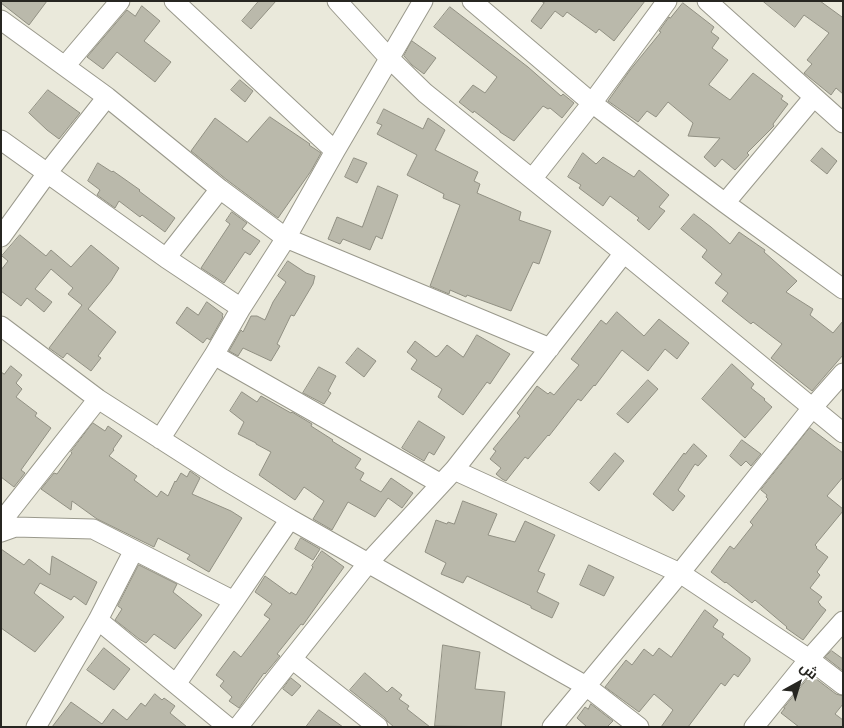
<!DOCTYPE html>
<html>
<head>
<meta charset="utf-8">
<style>
	body { margin:0 }
	#map { position:relative; width:844px; height:728px; overflow:hidden; background:#eae9db; font-family:"Fira Sans",Cairo,sans-serif }
	canvas { display:block }
	.frame { position:absolute; inset:0; border:2px solid #272621; pointer-events:none }
	.north { position:absolute; left:774px; top:658px; width:50px; height:50px; -webkit-text-stroke:4px #fff; paint-order:stroke; rotate:39deg; font-size:14px; font-weight:700; line-height:20px; text-align:center; color:#272621 }
	.north::after { content:''; display:block; margin:auto; width:18px; height:22px; background:#272621; clip-path:polygon(50% 0,100% 100%,50% 72%,0 100%) }
</style>
</head>
<body>
<div id="map">
<canvas width="844" height="728"></canvas>
<div class="frame"></div>
<div class="north">ش</div>
</div>
<script>
const ctx = document.querySelector('canvas').getContext('2d');
ctx.lineJoin = 'round';
function paint(path, color) {
  ctx.fillStyle = color;
  ctx.fill(path, 'evenodd');
}
function trace(path, color, width, dash) {
  ctx.strokeStyle = color;
  ctx.lineWidth = width;
  ctx.lineCap = dash ? 'butt' : 'round';
  ctx.setLineDash(dash || []);
  ctx.stroke(path);
}
const building = new Path2D(`
	M1 1H47L29 25 1 3Z
	M259 1H276L251 29 242 21Z
	M541 1H645L614 41 599 29 596 33 567 12 563 17 555 11 541 29 531 21 544 3Z
	M763 1H820L842 17 843 16V94L836 88 831 95 804 73 812 64 807 60 829 33 804 15 795 27Z
	M683 3 714 27 711 32 719 38 712 48 728 60 709 84V85L730 100 753 73 783 96 781 99 788 104 773 124 774 126 747 153 749 155 735 170 722 159 715 167 704 157 720 138 688 136 693 123 668 102 656 117 647 111 638 122 608 101 630 70 661 32 659 31 669 17 670 18Z
	M142 6 160 21 144 41 171 62 155 82 117 52 103 69 87 57 127 10 135 16Z
	M450 7 528 67 561 96 563 94 574 103 562 118 550 108 548 109 543 106 514 141 500 132V131L474 111 473 113 459 102 473 85 485 93 497 77 434 27Z
	M412 41 436 58 424 74 412 65 404 56Z
	M240 80 253 91 245 102 231 90Z
	M48 90 80 113 59 139 47 130 29 113Z
	M384 109 423 129 428 118 445 130 435 150 478 172 474 181 480 184 477 193 521 212 519 220 551 231 539 264 533 262 511 311 467 295 466 297 450 290 449 294 430 286 460 205 443 198 444 194 407 175 417 155 377 134 382 125 377 123Z
	M270 117 310 144 309 145 321 153 311 171 278 218 227 180 191 151 215 118 247 142Z
	M822 148 837 161 827 174 811 161Z
	M583 153 596 164 603 157 634 177 639 170 669 195 659 207 665 211 649 230 637 220 639 218 610 196 603 206 579 188 581 185 568 177Z
	M354 158 367 163 357 183 345 177Z
	M98 163 112 172 113 171 140 190 139 191 175 218 165 232 142 215 140 217 119 201 115 208 97 195 100 190 88 181Z
	M378 186 398 195 382 239 376 236 370 250 343 239 340 244 328 239 337 217 362 227Z
	M232 212 247 223 242 229 260 241 250 255 245 252 224 283 201 268 230 224 226 221Z
	M694 214 711 227 730 244 739 232 765 250 764 252 797 281 786 292 813 309 810 315 833 333 843 321V355L812 391 771 358 782 344 753 322 751 324 722 301 728 293 715 283 722 274 702 257 707 250 681 229Z
	M20 235 46 256 51 250 71 267 91 245 119 268 111 281 88 309 116 332 98 356 101 358 91 371 67 353 63 358 49 348 82 305 68 294 73 288 51 269 35 289 52 302 44 312 27 298 21 306 1 291V270L8 261 2 256Z
	M288 261 306 273 315 276 313 284 294 316 291 315 277 344 280 346 271 361 243 348 238 356 229 351 241 330 243 332 251 316H257L265 320 273 302 286 282 278 276Z
	M207 302 223 314 222 316 223 317 210 340 207 338 203 343 176 323 187 307 198 315Z
	M617 312 644 336 659 319 689 343 677 359 665 349 648 371 622 350 595 386 594 385 581 401 578 399 549 436 548 435 528 459 525 457 506 481 502 479 496 474 501 468 490 459 496 451 493 449 520 416 517 413 537 386 548 394 550 392 554 395 579 365 571 359 601 320 606 324Z
	M477 335 510 354 490 384 487 382 463 415 438 397 442 389 411 369 417 360 407 352 415 341 436 357 437 356H438L447 345 463 357Z
	M358 348 376 361 364 377 346 363Z
	M732 364 754 384 751 388 765 399 764 400 772 407 745 438 702 399Z
	M11 366 22 375 16 383 22 389 16 397 37 413 35 416 51 428 21 470 25 473 14 487 1 477V372L4 374Z
	M319 367 336 376 328 391 331 393 324 404 303 393Z
	M648 380 658 389 628 423 617 414Z
	M242 392 257 402 261 396 291 413 292 412 312 424 311 426 333 440 332 441 361 459 355 468 364 473 360 480 381 492 391 478 413 493 402 508 388 498 375 517 348 502 332 530 313 519 324 501 304 487 295 500 259 475 271 452 256 444V443L238 434 244 422 230 411Z
	M419 421 445 437 434 455 429 452 424 461 402 448Z
	M93 423 105 431 108 426 122 436 113 449 114 450 109 456 137 476 134 480 157 497 161 491 168 496 175 481 176 482 181 473 187 477 190 471 200 478 192 494 231 511 242 518 209 572 187 559 190 555 158 538 154 547 97 519 72 501 71 510 41 489 54 473 57 474 72 453 71 452Z
	M810 428 843 453V477L827 496 843 509V511L815 545 817 547 816 548 828 557 817 572 820 575 810 588 822 597 818 602 820 604V605L826 610 803 640 786 628 787 627 755 600 752 603 726 582 725 583 711 572 730 546 734 549 753 525 750 522 768 499 766 497 767 495 761 490Z
	M742 440 761 454 751 466 746 461 741 466 730 456Z
	M694 444 707 456 698 466 695 464 678 490 685 496 673 511 653 494 684 453 685 454Z
	M615 453 624 461 599 491 590 483Z
	M463 501 497 514 488 535 515 542 525 521 555 535 538 571 545 574 537 592 559 603 552 618 531 608V606L467 576 463 583 441 574 446 563 425 552 436 520 447 524 448 522 454 524Z
	M301 538 320 549 313 560 295 549Z
	M1 549 24 565 29 559 50 575 52 556 97 582 86 605 74 596 71 600 40 583 34 593 64 617 35 652 1 628Z
	M322 551 344 567 303 625 301 624 277 654 280 656 265 674 264 673 239 708 229 701 232 697 220 686 224 681 216 675 234 651 241 657 270 619 264 615 272 604 255 592 265 576 290 594 291 592 296 595 313 567 312 566Z
	M139 565 177 584 173 592 202 615 175 649 154 634 146 643 139 639 115 620 122 609 118 606Z
	M589 565 614 577 604 596 580 585Z
	M705 610 718 620 713 627 724 634 722 637 750 658V661L738 677 734 674 725 686 721 683 688 727H661L673 710 654 694 639 712 605 687 626 660 632 665 644 649 653 656 659 648 671 657Z
	M443 645 480 652 475 689 505 692 501 727 435 726Z
	M104 648 130 669 114 690 87 670Z
	M832 651 843 659V671L825 657Z
	M365 673 387 692 392 687 402 695 399 699 409 706 407 709 430 727H394L387 721 385 718 350 690Z
	M811 675 836 694 843 696V704L835 714 843 720V727H799L781 713 785 708H784Z
	M291 678 301 686 292 696 283 689Z
	M155 694 162 700 164 698 175 706 170 713 187 727H52L71 702 102 724 113 709 127 720 141 703 145 706Z
	M591 704 613 721 607 727H587L577 718 585 707 588 709Z
	M319 710 343 727H306Z`);
const minor = new Path2D(`
	M174 1 335 151
	M337 1 389 58 425 93 624 253 843 433
	M472 1 592 103 725 203 843 289
	M707 1 843 123
	M1 20 107 97 220 189 286 238 550 348
	M65 66 120 1
	M1 140 166 258 241 308
	M532 179 592 103 667 1
	M725 203 813 98
	M1 237 48 172 107 97
	M166 258 220 189
	M1 326 98 399 223 479 290 519 586 686 639 727
	M214 355 441 484
	M160 439 214 355 241 308 286 238 335 151 423 1
	M454 470 680 573 809 659 843 685
	M1 522 98 399
	M1 532 15 527 93 529 234 601
	M98 620 228 727
	M292 659 378 727
	M176 684 234 601 290 519
	M36 727 98 620 134 550
	M238 727 368 563 454 470 624 253
	M552 727 680 573 812 408 843 373
	M754 727 809 659 843 621`);
paint(building, '#bab9ab');
trace(building, '#919083', 1);
trace(minor, '#9a998c', 21);
trace(minor, '#fff', 19);
</script>
</body>
</html>
